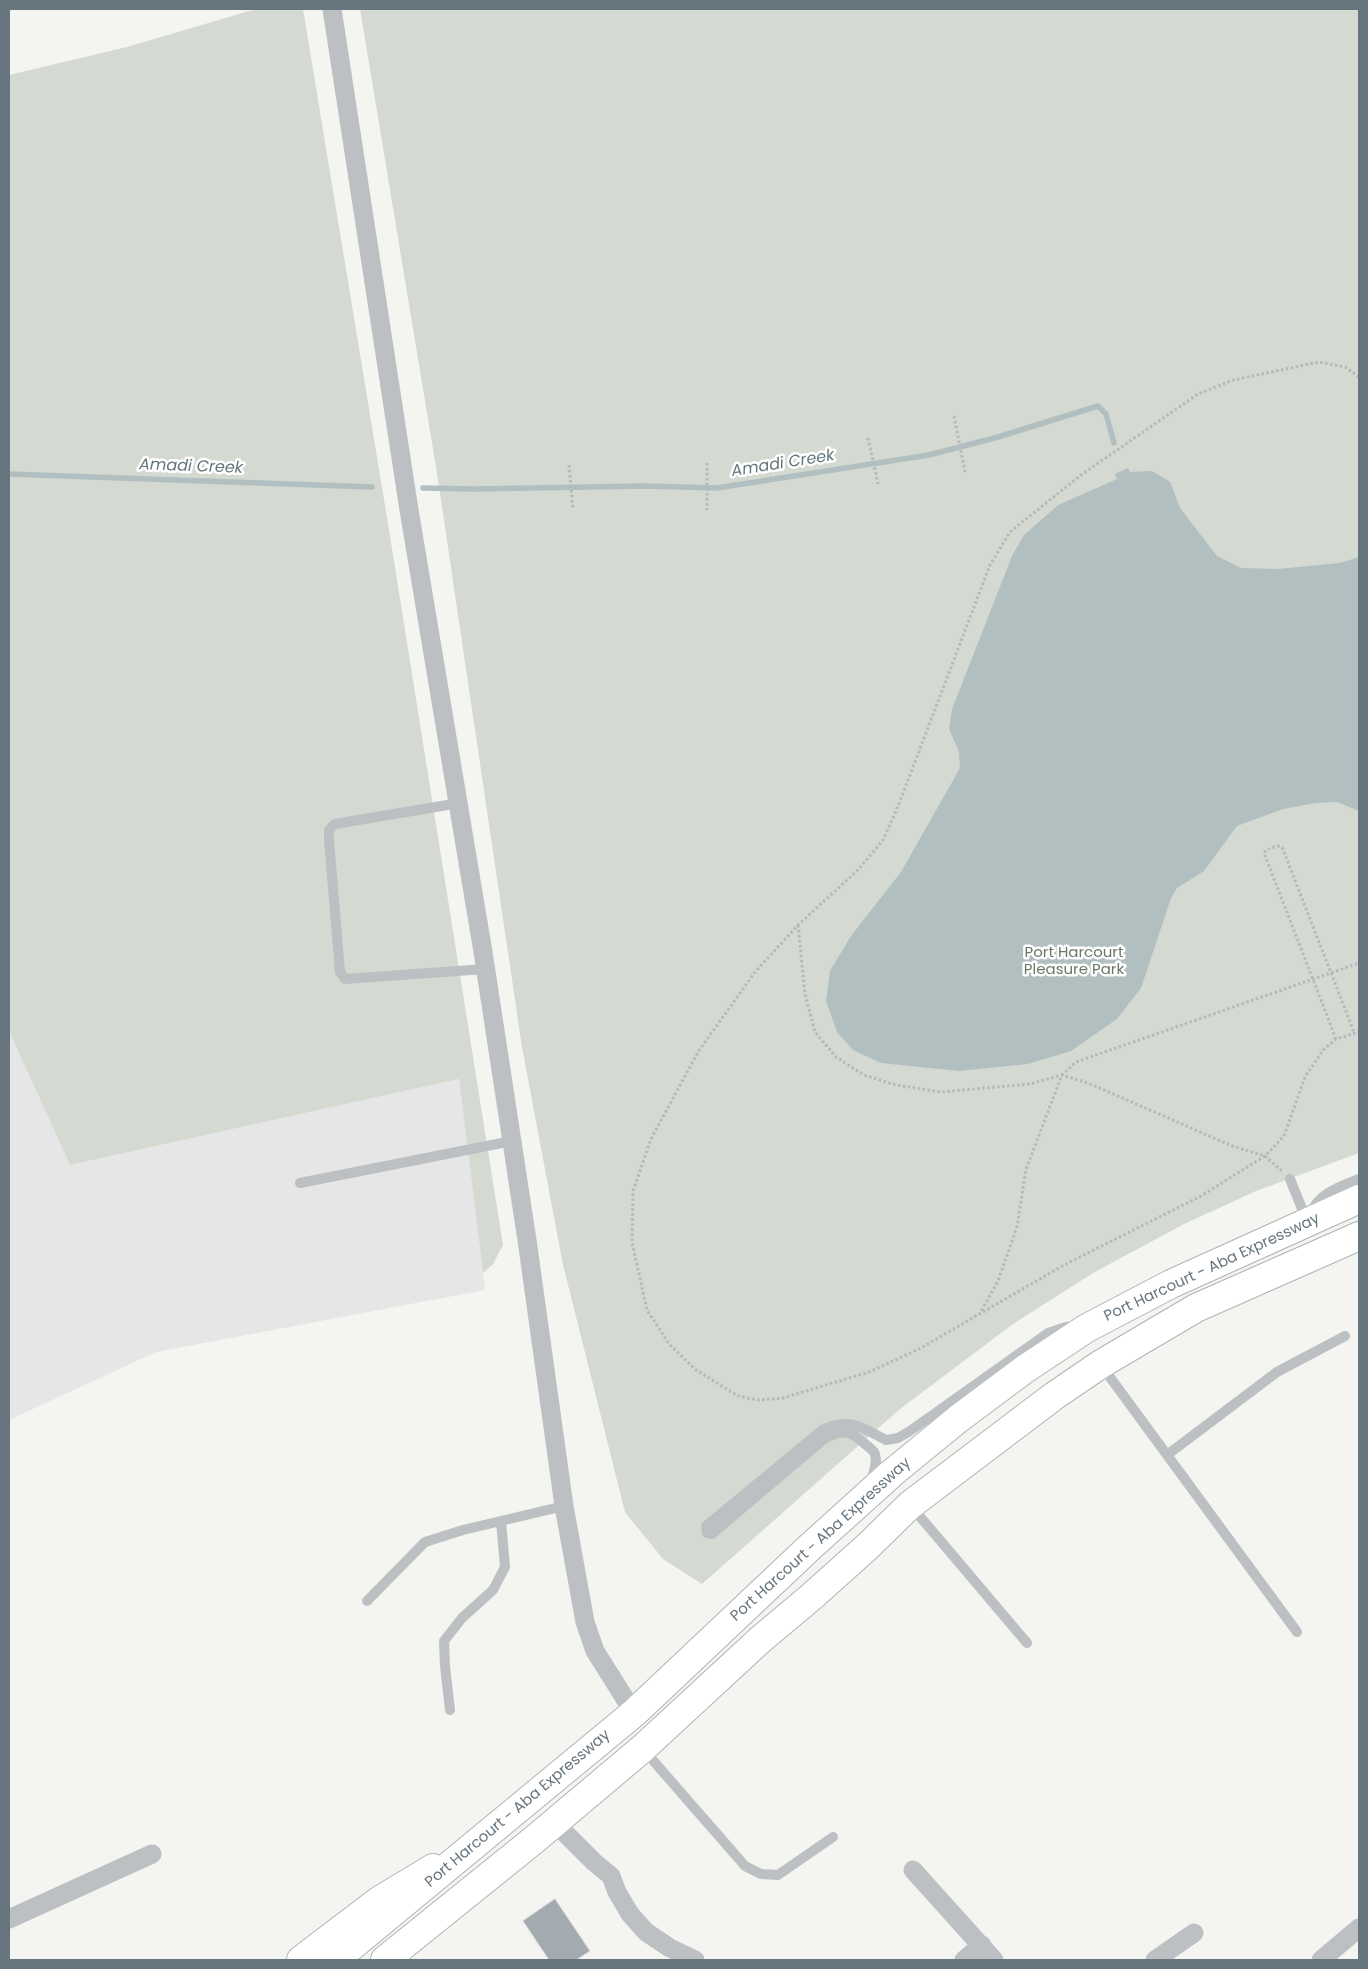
<!DOCTYPE html>
<html>
<head>
<meta charset="utf-8">
<style>
	body { margin:0 }
	#map { position:relative; width:1368px; height:1969px; overflow:hidden; background:#f4f4f1; font-family:Poppins,sans-serif }
	canvas { display:block }
	.frame { position:absolute; inset:0; border:10px solid #67757f; pointer-events:none }
</style>
</head>
<body>
<div id="map">
<canvas width="1368" height="1969"></canvas>
<div class="frame"></div>
</div>
<script>
const ctx = document.querySelector('canvas').getContext('2d');
ctx.lineJoin = 'round';
function paint(path, color) {
  ctx.fillStyle = color;
  ctx.fill(path, 'evenodd');
}
function trace(path, color, width, dash) {
  ctx.strokeStyle = color;
  ctx.lineWidth = width;
  ctx.lineCap = dash ? 'butt' : 'round';
  ctx.setLineDash(dash || []);
  ctx.stroke(path);
}
function label(font, color, halo, rows, align = 'center') {
  ctx.font = font + ' Poppins,sans-serif';
  ctx.lineWidth = 5;
  ctx.setLineDash([]);
  ctx.textBaseline = 'middle';
  ctx.strokeStyle = halo;
  ctx.fillStyle = color;
  for (const [text, x, y, turn = 0] of rows) {
    ctx.save();
    ctx.translate(x, y);
    ctx.rotate((+turn || 0) * Math.PI / 180);
    ctx.textAlign = isNaN(turn) ? turn : align;
    if (halo) ctx.strokeText(text, 0, 0);
    ctx.fillText(text, 0, 0);
    ctx.restore();
  }
}
const built = new Path2D(`
	M9 1031 70 1165 459 1079 485 1290 156 1352 9 1420Z`);
const green = new Path2D(`
	M256 9H303L390 536 503 1245 493 1264 483 1273 459 1079 70 1165 9 1031V75L127 47Z
	M360 9H1359V1153L1256 1191 1184 1224 1093 1273 1013 1324 900 1409 702 1584 663 1559 625 1512 563 1265 522 1047 437 473Z`);
const water = new Path2D(`
	M1128 468 1130 472 1152 471 1170 482 1180 508 1217 556 1241 568 1278 569 1340 563 1359 557V811L1337 802 1315 803 1283 809 1237 826 1204 871 1177 888 1171 898 1141 988 1117 1019 1071 1051 1028 1064 959 1071 881 1063 853 1050 837 1032 826 1001 830 971 851 936 901 872 960 768 959 752 949 729 952 709 1012 556 1024 535 1058 505 1117 479 1115 474Z`);
const stream = new Path2D(`
	M9 474 372 487
	M423 488 474 489 645 486 717 488 929 455 998 437 1098 406 1106 414 1114 443`);
const building = new Path2D(`
	M555 1899 590 1951 576 1960H549L523 1921Z`);
const path = new Path2D(`
	M1359 377 1345 367 1319 362 1233 380 1198 394 1081 475 1010 532 990 565 897 809 883 840 858 870 798 925 755 972 698 1052 651 1139 633 1191 632 1242 647 1310 669 1344 696 1370 738 1396 759 1400 783 1398 869 1372 919 1349 1064 1265 1201 1196 1265 1156 1284 1136 1305 1077 1323 1050 1336 1039 1359 1032
	M954 416 965 472
	M868 438 878 484
	M707 463V510
	M569 465 573 508
	M798 925 805 994 815 1032 836 1057 864 1075 896 1085 941 1092 1030 1084 1062 1075 1088 1083 1232 1146 1265 1156 1282 1171
	M1336 1039 1264 853 1266 850 1278 846 1282 847 1354 1032
	M979 1315 998 1281 1017 1227 1026 1169 1062 1075 1076 1062 1359 963`);
const service = new Path2D(`
	M459 803 335 824 329 830V840L340 972 345 979 485 969
	M1290 1179 1307 1221
	M300 1183 512 1141
	M1310 1215C1318 1193 1339 1187 1359 1179
	M1101 1365 1297 1632
	M1167 1455 1277 1372 1345 1336
	M870 1483C873 1475 879 1461 874 1452 872 1450 868 1446 865 1444 850 1430 842 1429 824 1439L712 1534 707 1533 706 1526 822 1430C850 1417 861 1427 886 1440L898 1438 910 1431 1048 1333 1066 1327 1075 1326
	M911 1506 1027 1643
	M367 1601 425 1542 463 1530 564 1506
	M450 1710 445 1666 444 1641 462 1618 493 1590 505 1567 501 1521
	M643 1749 745 1866 761 1874 778 1875 833 1837`);
const minor = new Path2D(`
	M332 9 409 510 483 952 527 1240 564 1506 585 1622 595 1651 634 1713
	M554 1822 594 1862 611 1876 617 1892 630 1914 646 1932 670 1948 695 1960
	M913 1870 994 1960
	M9 1919 152 1854
	M964 1960 982 1945
	M1155 1960 1194 1933
	M1321 1960 1359 1928`);
const primary = new Path2D(`
	M301 1960 380 1900 433 1868`);
const trunk = new Path2D(`
	M335 1960 634 1713 810 1547 892 1473 958 1419 1025 1369 1087 1328 1171 1284 1359 1199
	M385 1960 535 1839 643 1748 761 1639 810 1598 867 1547 910 1505 1054 1396 1101 1364 1196 1308 1359 1236`);
const parkNames = [
	["Port Harcourt",1074,953],
	["Pleasure Park",1074,970]
];
const streetNames = [
	["Port Harcourt - Aba Expressway",1212,1268,-25],
	["Port Harcourt - Aba Expressway",821,1540,-42],
	["Port Harcourt - Aba Expressway",518,1809,-40]
];
const waterNames = [
	["Amadi Creek",783,464,-9],
	["Amadi Creek",191,467,2]
];
paint(built, '#e5e6e5');
paint(green, '#d4d9d1');
paint(water, '#b2bfc1');
trace(stream, '#b2bfc1', 5.5);
paint(building, '#a4abb0');
trace(building, '#d6d6d4', 1);
trace(primary, '#b0b4b7', 30);
trace(trunk, '#b0b3b6', 30);
trace(path, '#b6b9bb', 3, [2.5, 2.5]);
trace(service, '#bcc0c3', 10);
trace(minor, '#bcc0c3', 19);
trace(primary, '#fff', 28);
trace(trunk, '#fff', 28);
label('15px', '#6a7765', '#fff', parkNames);
label('15px', '#67757f', '#fff', streetNames);
label('italic 16px', '#63777b', '#fff', waterNames);
</script>
</body>
</html>
